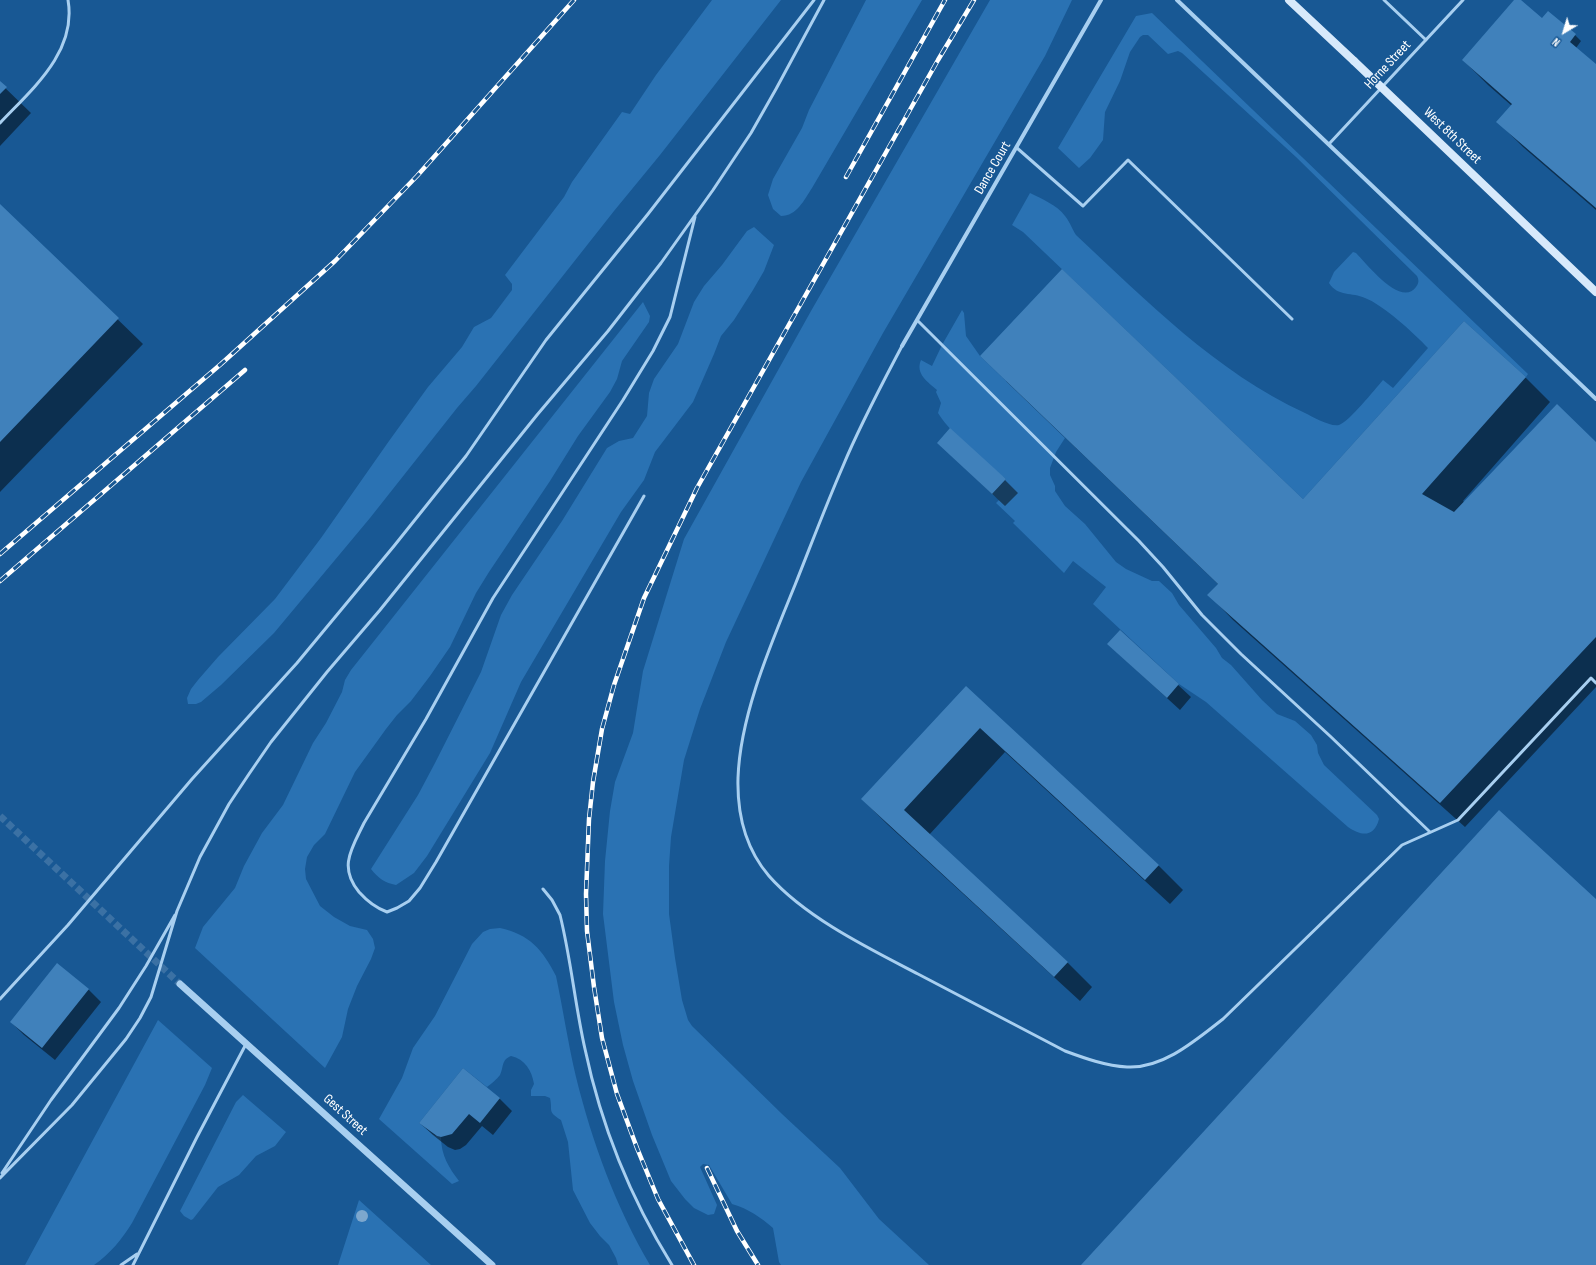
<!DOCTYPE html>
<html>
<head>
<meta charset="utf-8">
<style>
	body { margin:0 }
	#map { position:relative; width:1596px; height:1265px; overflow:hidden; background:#185894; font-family:"Sofia Sans Condensed",sans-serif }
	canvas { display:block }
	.north { position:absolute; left:1544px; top:12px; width:40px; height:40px; -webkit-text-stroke:3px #185894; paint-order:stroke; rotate:218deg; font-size:11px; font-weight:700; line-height:16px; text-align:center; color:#fff }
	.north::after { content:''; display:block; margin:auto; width:14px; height:18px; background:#fff; clip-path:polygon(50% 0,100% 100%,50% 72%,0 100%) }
</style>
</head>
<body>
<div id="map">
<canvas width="1596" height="1265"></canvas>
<div class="north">N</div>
</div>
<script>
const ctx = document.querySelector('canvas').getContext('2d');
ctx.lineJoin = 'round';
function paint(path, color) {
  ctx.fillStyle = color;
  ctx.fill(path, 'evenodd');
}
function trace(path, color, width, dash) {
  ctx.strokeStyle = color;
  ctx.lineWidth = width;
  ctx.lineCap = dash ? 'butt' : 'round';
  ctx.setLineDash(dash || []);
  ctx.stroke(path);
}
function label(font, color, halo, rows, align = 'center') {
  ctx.font = font + ' "Sofia Sans Condensed",sans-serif';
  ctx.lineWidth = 3;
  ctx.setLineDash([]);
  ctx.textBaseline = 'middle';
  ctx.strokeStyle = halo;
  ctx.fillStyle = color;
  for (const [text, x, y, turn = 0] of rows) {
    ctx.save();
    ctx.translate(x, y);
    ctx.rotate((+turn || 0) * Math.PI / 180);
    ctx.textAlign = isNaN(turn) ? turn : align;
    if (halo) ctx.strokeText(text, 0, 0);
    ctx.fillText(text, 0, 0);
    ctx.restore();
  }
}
const green = new Path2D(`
	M712 0H781L660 155 614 211 476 386 457 408 370 518 274 633 221 685 201 702 196 704H188L187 698 191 689 198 680 218 657 275 599 321 538 389 441 428 387 462 347 474 327 491 318 512 290V284L505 275 564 197 572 182 622 112 630 114 656 75Z
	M866 0H922L812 188C804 200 797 216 781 216L773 209 768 195 773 179 802 128 809 110Z
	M990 0H1072L1045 56 883 333 801 482 726 642 700 709 684 760 671 837 669 866V914L675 958 682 1000 688 1020 692 1026 782 1114 840 1168 879 1219 929 1265H781L779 1262 773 1228C760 1217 749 1209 732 1204L709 1165 703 1164 700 1167 717 1205 714 1214 708 1215 694 1208 685 1199 671 1181 652 1135 633 1081 623 1045 614 1002 603 914 605 861 610 811 615 782 633 733 643 671 684 539 811 311Z
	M1152 13 1528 374 1526 377 1464 321 1303 499 1023 232 1012 225 1030 193C1042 199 1057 205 1065 216 1070 222 1072 229 1076 235 1147 301 1216 372 1305 413 1313 417 1330 427 1339 425 1349 422 1375 389 1383 380L1393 388 1428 348C1415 334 1382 304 1365 298 1352 292 1338 297 1329 283L1334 272 1353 252 1356 253C1367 264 1401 308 1416 287 1419 283 1419 280 1417 276L1296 157 1182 53 1178 51 1168 54 1148 35H1143L1140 37 1130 52 1120 81 1105 112 1103 140 1090 158 1079 168 1058 148 1136 16Z
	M754 227 774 245 764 271 753 290 734 320 721 336 714 354 693 402 655 452 644 480 621 512 521 682 490 753 427 856 414 873 396 885C385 883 378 878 371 869L418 795 435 763 481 672 501 615 512 595 562 521 607 448 619 441 633 438 647 416 649 393 654 379 678 344 694 302 704 286 722 265 747 231Z
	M643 302 650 316 649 322 622 361 617 379 610 392 578 436 550 481 489 572 476 593 450 647 430 676 411 701 397 715 386 729 355 772 325 834 314 845 307 857 305 869 306 879 320 906 334 917 350 926 367 930 373 939 375 948 371 959 357 986 348 1009 342 1037 325 1068 195 948 203 927 235 888 244 866 262 833 283 805 313 743 326 723 342 692 345 680 351 670Z
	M962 310 964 313 966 336 980 356 1065 438 1056 452 1050 468V475L1055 486V491L1065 506 1085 524 1116 562 1126 569 1152 581H1159L1172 593 1179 605 1216 648 1222 658 1231 665 1262 700 1277 714 1295 721 1311 735 1317 745 1318 753 1324 765 1377 815 1379 819C1374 838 1361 836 1348 827L1206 702 1179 684 1093 604 1106 587 1073 561 1064 573 1013 523 1015 521 996 503 999 500 992 494 1006 479C984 460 953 437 938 413L941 403 936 392 937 390C928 382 915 374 921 360L932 366 942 345Z
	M500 928C529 934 543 950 556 976 563 1009 568 1043 576 1077 592 1142 616 1207 650 1265H618L616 1258 609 1245 600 1236 590 1223 573 1190 568 1142 561 1120C547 1111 553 1112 550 1098L545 1096H531V1090L534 1084C532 1071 525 1059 511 1056 501 1060 504 1067 500 1075 497 1079 491 1084 487 1087L463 1068 419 1123 434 1135 441 1137C441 1155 449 1168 459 1181L452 1184 379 1119 402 1078 413 1048 435 1016 472 944 483 932 490 929Z
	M158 1020 212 1068 205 1085 132 1223C122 1239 110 1254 94 1265H25Z
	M243 1095 286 1132 275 1146 256 1156 239 1175 218 1187 193 1219 191 1220 184 1216 180 1211 236 1102Z
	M359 1200 431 1265H338Z`);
const shadow = new Path2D(`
	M1515 0H1519L1542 20 1575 35 1581 41 1576 48 1596 65V210L1523 147 1498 122 1512 106 1488 85 1463 60Z
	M0 83 31 113 0 146Z
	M0 205 143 344 0 492Z
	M1464 322 1526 378 1550 402 1463 501 1464 502 1596 443V687L1465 827 1233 620 1209 595 1219 585 1006 381 1303 501Z
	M938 443 1005 480 1018 493 1005 506Z
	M1120 631 1191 697 1180 710 1108 644Z
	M966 688 1158 865 1183 890 1170 904 1005 752 929 835 1068 963 1092 987 1080 1001 887 824 862 799Z
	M57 964 89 990 101 1002 55 1060 24 1035 11 1022Z
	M463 1069 500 1099 512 1111 493 1135 482 1126 466 1145 460 1149 455 1150 448 1147 433 1135 420 1123Z`);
const building = new Path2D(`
	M1514 0H1521L1542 18 1548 11 1576 34 1570 42 1596 64V208L1496 122 1512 104 1462 60Z
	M0 81 7 87 0 94Z
	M0 204 119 318 0 442Z
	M1062 269 1303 499 1464 321 1526 377 1422 494 1454 512 1557 404 1596 442V637L1440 803 1207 595 1218 584 980 356Z
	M950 428 1006 479 992 494 937 443Z
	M1120 630 1179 684 1167 698 1107 644Z
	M966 686 1159 865 1145 880 980 728 904 810 1068 962 1054 977 861 799Z
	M1499 810 1596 899V1265H1081Z
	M57 963 89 989 42 1048 10 1022Z
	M463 1068 500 1098 480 1123 469 1114 452 1134 441 1137 437 1136 419 1123Z`);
const tertiaryTunnel = new Path2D(`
	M0 816 180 984`);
const service = new Path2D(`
	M1384 0 1426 40
	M0 123C32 89 77 52 68 0
	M1329 144 1463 0
	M1017 148 1083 206 1128 160 1292 319
	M917 320 1139 541 1163 567 1202 615 1241 654 1330 736 1430 832
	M902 346C881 386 860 425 843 466 826 505 811 545 795 585 771 644 740 715 738 778 737 815 745 848 769 876 806 918 870 949 918 974 967 1000 1016 1025 1065 1051 1084 1058 1106 1066 1127 1067 1163 1069 1196 1040 1223 1019L1402 845 1458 820 1591 678 1596 683
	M644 496 436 862 420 888 409 901 397 908 387 912C376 908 367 901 359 892 338 867 352 848 364 823L426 719 493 598 623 400 653 351 670 317 695 217
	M543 889 552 900 560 915C571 959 575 1005 585 1049 601 1125 631 1199 672 1265
	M0 999 68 925 192 779 297 663 394 546 466 456 546 340 648 214 814 0
	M2 1173 51 1100 119 1008 146 966 175 915
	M0 1178 72 1105 126 1039 140 1018 151 997 177 911 200 857 229 804 249 774 271 742 327 672 380 610 537 415 608 331 661 263 713 190 751 133 776 89 824 0
	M121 1265 137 1254
	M133 1265 197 1137 246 1044`);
const minor = new Path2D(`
	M1177 0 1596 399
	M902 346 1101 0`);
const tertiary = new Path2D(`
	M180 984 492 1265`);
const secondary = new Path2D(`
	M1289 0 1354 61`);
const rail = new Path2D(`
	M846 177 945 0
	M0 554 221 364 335 261 417 176 574 0
	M0 581 245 370
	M707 1168 737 1231 758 1265
	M694 1265 658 1199 637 1148 617 1094 602 1038 594 987 587 931 586 894 589 819 593 782 602 729 614 685 644 598 697 488 938 60 974 0`);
const secondaryBridge = new Path2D(`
	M1354 61 1596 292`);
const trees = [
	[362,1216]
];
const streetNames = [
	["Horne Street",1388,65,-47],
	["West 8th Street",1452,136,44],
	["Dance Court",993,168,-60],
	["Gest Street",345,1115,42]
];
paint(green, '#2a72b3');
paint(shadow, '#0007');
paint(building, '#4081bb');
trace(tertiaryTunnel, '#3b71a4', 7, [7, 3.5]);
trace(service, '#a8cff0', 3);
trace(minor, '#a8cff0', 4);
trace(tertiary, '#a8cff0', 7);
trace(secondary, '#d7e9fb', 8);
trace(rail, '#fff', 4.5);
trace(rail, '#185894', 3, [9]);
trace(secondaryBridge, '#d7e9fb', 8);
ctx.fillStyle = '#7da7cd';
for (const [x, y] of trees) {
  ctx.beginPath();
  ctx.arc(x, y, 6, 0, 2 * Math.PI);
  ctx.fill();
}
label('14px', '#fff', '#185894', streetNames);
</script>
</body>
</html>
